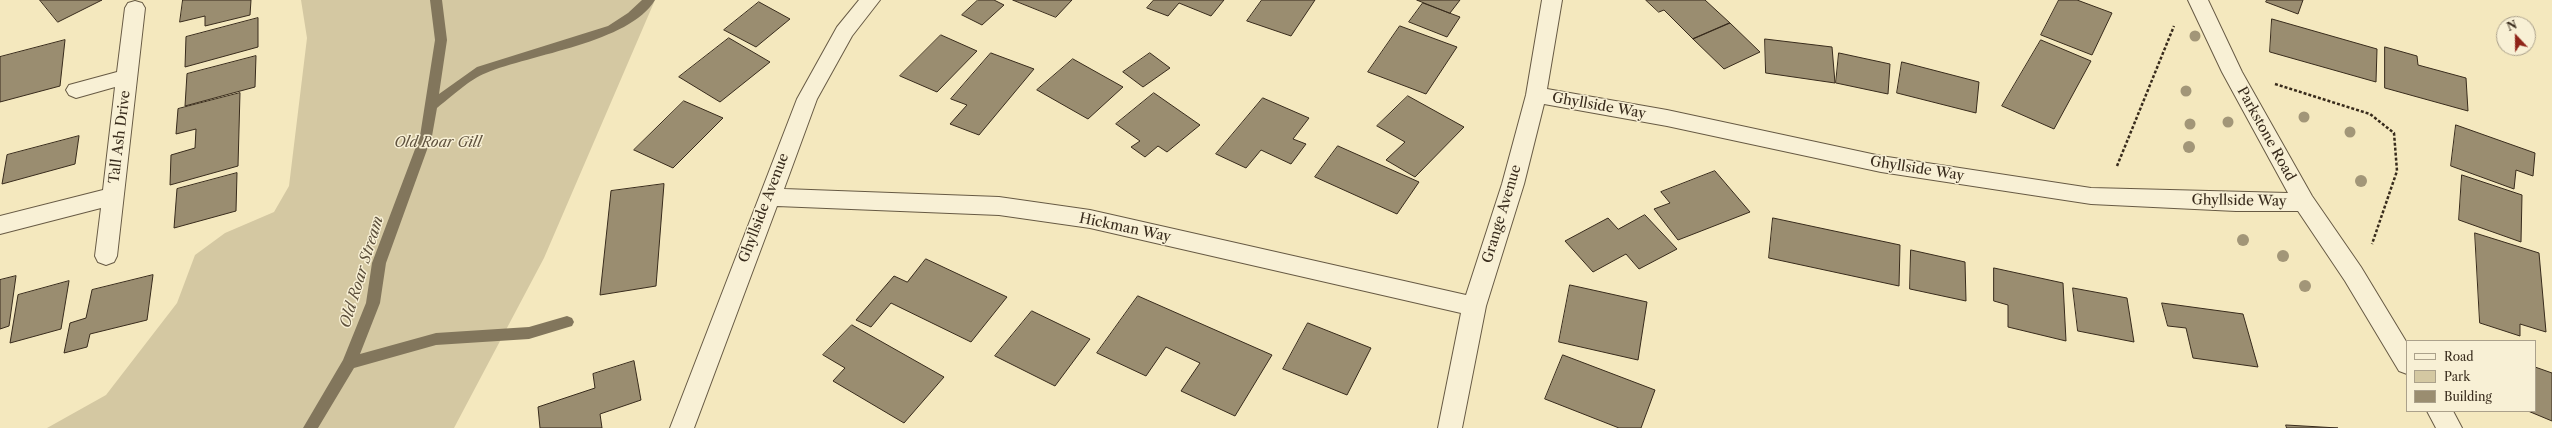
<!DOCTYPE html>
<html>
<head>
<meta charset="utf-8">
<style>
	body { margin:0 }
	#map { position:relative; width:2552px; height:428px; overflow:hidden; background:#f4e8be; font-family:"Libre Caslon Text",serif }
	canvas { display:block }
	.legend { position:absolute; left:2406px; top:340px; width:130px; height:72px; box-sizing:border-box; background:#f8f0d5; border:1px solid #aba18b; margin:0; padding:5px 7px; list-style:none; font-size:12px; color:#382b1c }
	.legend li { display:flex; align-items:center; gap:8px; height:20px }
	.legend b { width:20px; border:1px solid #aba18b }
	.north { position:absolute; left:2496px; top:16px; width:40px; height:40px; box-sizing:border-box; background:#f8f0d5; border:1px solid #aba18b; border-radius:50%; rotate:338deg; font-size:11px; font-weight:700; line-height:16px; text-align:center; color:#382b1c }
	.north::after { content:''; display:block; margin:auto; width:14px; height:18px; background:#8f2418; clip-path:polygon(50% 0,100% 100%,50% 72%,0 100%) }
</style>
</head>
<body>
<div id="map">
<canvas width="2552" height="428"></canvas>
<ul class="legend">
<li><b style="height:5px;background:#f8f0d5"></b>Road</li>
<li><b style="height:11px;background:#d4c8a2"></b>Park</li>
<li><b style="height:11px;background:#9a8d70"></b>Building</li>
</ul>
<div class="north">N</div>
</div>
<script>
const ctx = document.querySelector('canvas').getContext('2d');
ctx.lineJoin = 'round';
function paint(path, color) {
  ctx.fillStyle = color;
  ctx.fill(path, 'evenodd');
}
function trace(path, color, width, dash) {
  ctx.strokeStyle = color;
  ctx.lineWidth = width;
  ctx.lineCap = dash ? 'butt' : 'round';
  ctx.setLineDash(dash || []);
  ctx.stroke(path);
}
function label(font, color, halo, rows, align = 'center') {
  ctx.font = font + ' "Libre Caslon Text",serif';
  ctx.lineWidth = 3;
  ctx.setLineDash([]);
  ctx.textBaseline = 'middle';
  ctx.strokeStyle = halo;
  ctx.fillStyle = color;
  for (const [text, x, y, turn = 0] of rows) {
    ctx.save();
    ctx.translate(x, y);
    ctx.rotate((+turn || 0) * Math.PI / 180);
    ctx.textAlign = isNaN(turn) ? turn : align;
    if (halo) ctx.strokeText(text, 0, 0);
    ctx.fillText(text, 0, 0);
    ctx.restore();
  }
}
const green = new Path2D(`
	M301 0H655L544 258 454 428H47L106 395 177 303 195 255 225 233 274 212 289 186 307 38Z`);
const stream = new Path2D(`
	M430 0H442L447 40 439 94 477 67 608 26 628 13 642 0H655C629 43 531 54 486 73 470 79 451 97 437 108L432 136 386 263 380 303 360 354 436 333 529 327 567 316 572 318 574 322 572 326 529 339 436 345 354 368 318 428H303L343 360 366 303 372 263 420 136 435 40Z`);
const building = new Path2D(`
	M40 0H102L58 22Z
	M183 0H251L250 15 205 26V16L180 22Z
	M978 0H994L1004 5 982 25 962 15Z
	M1013 0H1072L1056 17Z
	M1154 0H1224L1211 16 1179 3 1168 16 1147 8Z
	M1262 0H1315L1291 36 1247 21Z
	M1417 0H1460L1450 13Z
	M1646 0H1705L1730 23 1693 39 1664 10 1659 12Z
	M2059 0H2077L2112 13 2092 55 2041 35Z
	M2267 0H2303L2298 14 2266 2Z
	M759 2 790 19 756 47 724 30Z
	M1423 3 1460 17 1447 37 1409 22Z
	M258 18V47L185 67 186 37Z
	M2272 19 2377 49 2376 82 2270 52Z
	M1730 23 1760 52 1724 69 1693 39Z
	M1400 26 1457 47 1426 94 1368 72Z
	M941 35 977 51 937 92 900 76Z
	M729 38 770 62 720 102 679 77Z
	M1765 39 1832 47 1835 83 1766 73Z
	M65 40 60 86 0 102V57Z
	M2041 40 2091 61 2054 129 2002 106Z
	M2385 47 2417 56 2418 65 2466 78 2468 111 2385 88Z
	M991 53 1034 69 979 135 950 124 967 105 951 99Z
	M1150 53 1170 68 1143 87 1123 72Z
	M1839 53 1890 64 1888 94 1836 83Z
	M256 56 255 87 185 106 187 74Z
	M1073 59 1123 87 1088 119 1037 90Z
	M1902 62 1979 82 1976 113 1897 93Z
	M240 93 238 166 170 185 171 155 195 148 196 129 176 134 178 109Z
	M1154 93 1200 125 1167 152 1158 146 1145 157 1131 147 1140 141 1116 124Z
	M1408 96 1464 127 1415 177 1386 160 1405 142 1377 126Z
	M1263 98 1309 118 1293 139 1306 144 1291 164 1261 150 1246 168 1216 154Z
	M684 101 723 118 673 168 634 150Z
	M2456 125 2535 153 2533 176 2516 170 2514 189 2451 166Z
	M79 136 75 164 2 184 7 155Z
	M1338 146 1419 182 1397 214 1315 177Z
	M1715 171 1750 212 1678 240 1654 209 1670 203 1661 192Z
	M237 173 236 211 174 228 177 189Z
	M2462 175 2522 195 2521 242 2459 220Z
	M664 184 656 286 600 295 611 191Z
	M1645 215 1677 249 1639 269 1626 254 1593 272 1565 241 1608 218 1618 229Z
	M1773 218 1900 245 1899 286 1769 258Z
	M2475 233 2539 253 2546 332 2520 324V336L2480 323Z
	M1911 250 1965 262 1966 301 1910 289Z
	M926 259 1007 297 971 342 891 303 871 327 856 320 894 276 907 282Z
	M1994 268 2063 283 2066 341 2008 327V305L1994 301Z
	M153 275 147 320 90 334 87 347 64 353 70 323 86 318 92 290Z
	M16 276 9 326 0 329V280Z
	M69 281 61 329 10 343 18 295Z
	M1570 285 1647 302 1638 360 1559 342Z
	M2073 288 2127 298 2134 342 2078 331Z
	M1138 296 1272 355 1235 416 1181 391 1200 363 1166 347 1146 376 1097 353Z
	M2162 303 2243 314 2258 367 2193 358 2186 328 2168 326Z
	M1032 311 1090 339 1055 386 995 356Z
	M1308 323 1371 348 1347 395 1283 369Z
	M852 325 944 377 904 423 833 381 845 368 823 355Z
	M1563 355 1655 390 1641 428H1619L1545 399Z
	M634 361 641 400 600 414 602 428H540L538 407 595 388 593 374Z
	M2535 367 2552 373V421L2528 411H2535Z
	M2286 425 2338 428H2287Z`);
const path = new Path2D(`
	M2275 84 2370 114 2394 133 2397 171 2372 244
	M2117 166 2174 26`);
const street = new Path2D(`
	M859 0H880L852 36 817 99 784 189 999 197 1090 210 1466 295 1502 184 1526 95 1542 0H1562L1547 89 1667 110 1881 156 2091 188 2288 193 2222 72 2188 0H2208L2242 72 2312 196 2361 267 2407 343V374L2399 371 2345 281 2298 211H2236L2091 204 1881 172 1667 126 1544 104 1524 184 1486 306 1462 428H1438L1461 313 1090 228 999 215 777 206 694 428H670L797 99 837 27Z
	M135 1 142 3 145 8 117 256 114 262 106 265 98 262 95 256 101 208 0 234V216L103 190 115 87 76 98 69 95 66 90 69 85 117 72 125 8 128 3Z
	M2427 411H2453L2462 428H2436Z`);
const trees = [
	[2195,36,5.5],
	[2186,91,5.5],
	[2304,117,5.5],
	[2228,122,5.5],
	[2190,124,5.5],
	[2350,132,5.5],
	[2189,147,6],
	[2361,181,6],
	[2243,240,6],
	[2283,256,6],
	[2305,286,6]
];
const streetNames = [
	["Ghyllside Way",1599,106,10],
	["Parkstone Road",2266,134,61],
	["Tall Ash Drive",120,137,-83],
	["Ghyllside Way",1917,169,9],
	["Ghyllside Way",2239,201,1],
	["Ghyllside Avenue",764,208,-69],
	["Grange Avenue",1502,214,-73],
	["Hickman Way",1125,228,12]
];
const parkNames = [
	["Old Roar Gill",438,143]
];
const waterNames = [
	["Old Roar Stream",362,272,-73]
];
paint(green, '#d4c8a2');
paint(stream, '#82765c');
paint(building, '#9a8d70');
trace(building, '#382b1c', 1);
trace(street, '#675a44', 2);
trace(path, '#382b1c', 2.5, [3, 2]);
paint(street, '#f8f0d5');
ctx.fillStyle = '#a29678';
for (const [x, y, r] of trees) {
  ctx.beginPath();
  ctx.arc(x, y, r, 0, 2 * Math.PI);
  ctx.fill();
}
label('14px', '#382b1c', '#f8f0d5', streetNames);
label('italic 14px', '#5f523e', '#f8f0d5', parkNames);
label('italic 15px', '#5d503c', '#f8f0d5', waterNames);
</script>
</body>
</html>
